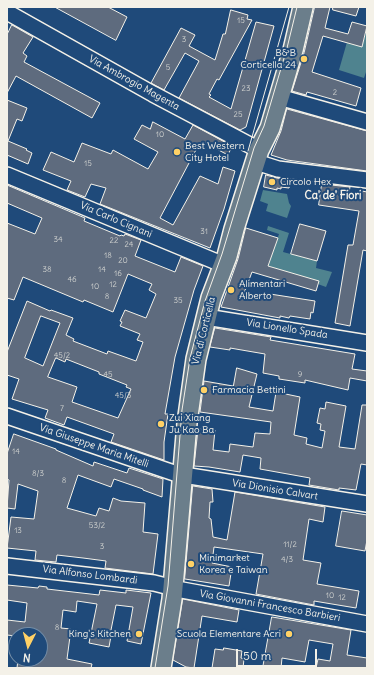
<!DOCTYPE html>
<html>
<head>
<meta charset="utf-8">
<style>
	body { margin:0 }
	#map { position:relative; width:374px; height:675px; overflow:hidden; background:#1f4a7a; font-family:Delius,sans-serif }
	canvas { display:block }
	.frame { position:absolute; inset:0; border:8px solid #f4f1e8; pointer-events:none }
	.north { position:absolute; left:8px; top:627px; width:40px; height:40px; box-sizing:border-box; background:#1f4a7a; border:1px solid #748da6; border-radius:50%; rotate:186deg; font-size:11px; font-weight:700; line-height:16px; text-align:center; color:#f4f1e8 }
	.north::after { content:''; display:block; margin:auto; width:14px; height:18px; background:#ffd166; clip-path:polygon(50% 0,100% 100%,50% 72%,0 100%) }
	.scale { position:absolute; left:236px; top:649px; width:81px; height:18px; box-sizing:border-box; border:2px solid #f4f1e8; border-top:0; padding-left:5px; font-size:12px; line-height:14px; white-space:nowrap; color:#f4f1e8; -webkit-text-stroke:3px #1f4a7a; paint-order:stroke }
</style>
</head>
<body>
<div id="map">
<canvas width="374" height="675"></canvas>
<div class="frame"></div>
<div class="north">N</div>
<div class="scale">50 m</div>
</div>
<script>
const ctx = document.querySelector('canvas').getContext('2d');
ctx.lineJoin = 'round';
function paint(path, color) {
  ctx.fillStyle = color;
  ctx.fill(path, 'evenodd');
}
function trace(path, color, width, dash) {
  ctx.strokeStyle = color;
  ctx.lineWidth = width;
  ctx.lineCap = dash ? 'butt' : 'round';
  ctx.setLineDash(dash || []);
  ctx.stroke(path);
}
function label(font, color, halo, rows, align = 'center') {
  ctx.font = font + ' Delius,sans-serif';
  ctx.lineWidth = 4;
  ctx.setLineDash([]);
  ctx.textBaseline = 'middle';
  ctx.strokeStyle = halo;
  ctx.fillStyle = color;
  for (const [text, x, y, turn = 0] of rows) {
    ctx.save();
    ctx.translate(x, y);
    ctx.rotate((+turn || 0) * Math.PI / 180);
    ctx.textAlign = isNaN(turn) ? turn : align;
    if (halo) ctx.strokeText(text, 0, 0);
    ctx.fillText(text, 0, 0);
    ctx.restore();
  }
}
const green = new Path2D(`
	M367 29V69L364 78 339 70 347 42 362 46Z
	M263 190 287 194 289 203 291 206 287 218 266 211 268 204 260 201Z
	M268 226 289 233 283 252 317 261 316 268 332 272 326 287 268 266 279 234 267 230Z`);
const building = new Path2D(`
	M55 7H108L127 17 116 40Z
	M315 7H330L325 28 348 34 352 22 367 26 362 47 323 36 312 72 361 88 356 106 307 92 306 95 292 91 304 53Z
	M333 7H359L356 16 333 10Z
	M231 10 248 15 247 19 252 20 219 80 217 79 209 94 211 95 209 97 231 109 256 22 274 26 246 127 240 130 179 98 199 61 185 53 164 90 151 83 181 28 195 35 189 46 215 60 223 34H225Z
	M12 25 33 37 23 53 27 56 24 62 100 103 92 118 16 76 7 93V35Z
	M7 100 27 108 22 121 17 119 8 141 27 149 26 150 32 153 28 164 7 155Z
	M287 109 367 131V171L287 160 271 155 281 131Z
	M153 122 185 139 193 125 232 146 228 155 205 143 202 148 198 146 160 218 173 225 200 176 218 184 223 167 235 171 224 209 210 248 100 204 106 188 91 184 85 197 67 190 71 181 43 170 51 152 74 162 82 143 111 154 113 150 148 169 158 152 134 139 142 125 150 129Z
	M266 175 277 178 291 180 289 188 281 187V189L277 188V190L264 187Z
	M322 184 350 187 348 198 361 199 362 191 367 192V251L363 250 350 326 335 323 348 245H353L359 211 319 205Z
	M7 185 85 218 84 221 120 236 121 235 124 236 125 234 141 240 135 256 175 272 181 257 203 266 194 290 175 357 165 414H168L164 442V460L111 442 114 434 67 417 64 425 45 418 48 410 12 399 19 379 7 375V352L27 301 50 311 51 310 73 318 66 335 74 339 73 341 107 354 108 351 136 361 143 342 137 340 140 334 120 326 122 322 120 321 125 310 146 318 156 294 149 290 152 284 128 274 113 312 84 300 83 302 23 277 14 300 7 298V223L35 234 42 218 7 203ZM41 316 60 323 43 366 25 358ZM56 358 65 362 66 359 99 372V374L127 385 126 387 131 389 118 418 72 402 77 387 48 377Z
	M300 224 326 231 317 261 291 254Z
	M246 228 278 238 268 266 319 281 316 291 252 272 244 293 269 298 270 294 315 301 313 313 311 312 310 319 290 316 289 318 280 316V318L221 307 238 259Z
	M215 328 271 337 270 340 355 354 352 369 367 371V381L350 378 348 390 305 380V383L279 379V376L263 373 265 354 230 348V350L210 347Z
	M237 368 257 374 249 407 273 411 276 392 300 397 294 435 307 438 306 444 322 448 325 431 320 430 321 424 317 423 320 408 325 409 326 402 346 406 339 447 355 449 362 405H367V465L361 464 356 490 339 488V490L309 485 310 478 260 469 261 458 243 455 240 472 209 467 194 466 198 429 215 430 213 450 229 452 230 444 253 447 255 433 270 434 271 422 200 412 204 381 233 386Z
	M14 434 56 449V450L93 466 94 462 127 473 129 468 163 479 162 497 143 490V489L114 479 111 487 78 475 67 508 96 516 99 508 109 511 113 498 121 501 145 503 143 532 158 534 153 574 105 568 106 561 83 558 57 555 56 562 35 560 36 551 7 548 11 517 34 519 38 491 18 484 15 509 7 508 9 480 7 479V454Z
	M193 486 212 489 213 502H210L209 518 211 519 213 537 227 540 235 492 325 507 323 522 309 519 303 560 321 563 317 584 359 591 356 608 314 601V605L256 594 263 554 214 547 212 563 232 567 229 586 185 579Z
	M342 511 367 515V540L365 551 336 546Z
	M7 585 38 588 39 586 47 587V589L99 595 100 590 126 593V590L151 593 141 644 127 641 133 607 116 605 110 635 111 636 109 647 89 643 97 604 77 601 76 612 63 610 61 628 71 629 67 659 92 664 91 668H17L18 659H40V635H16V636L7 635V620L25 622 27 603 7 600Z
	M183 599 239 610 237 622 202 616 194 668 186 667 173 660Z
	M272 617 351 630 347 655 367 658V668H316L318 659 330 661 333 644 309 640 305 662 282 658 281 668H263Z
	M224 648 242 651 241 658 244 659 243 668H212L215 649 223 650Z`);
const minor = new Path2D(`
	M7 12 153 94 259 150
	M279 97 367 122
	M256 162 278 169 367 180
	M7 175 224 265
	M206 317 367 343
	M7 416 177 474 367 504
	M7 566 154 583 182 590 367 624`);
const major = new Path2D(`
	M161 668 172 599 187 423 196 359 211 298 227 256 234 229 259 150 270 128 293 50 303 7`);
const tram = new Path2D(`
	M248 151 289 7
	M155 668 168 586 182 410 190 358 205 301 222 254 254 148 264 126 287 48 297 7`);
const markers = [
	[304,59,4,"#ffd166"],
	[177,152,4,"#ffd166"],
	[272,182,4,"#ffd166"],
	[231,290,4,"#ffd166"],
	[204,390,4,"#ffd166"],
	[161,424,4,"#ffd166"],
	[191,564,4,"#ffd166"],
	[139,634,4,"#ffd166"],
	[289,634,4,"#ffd166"]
];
const numberNames = [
	["15",241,21],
	["3",184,40],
	["5",168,68],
	["23",246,89],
	["2",335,93],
	["25",238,115],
	["10",160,135],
	["15",88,164],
	["31",204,232],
	["34",58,240],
	["22",114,241],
	["24",129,245],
	["18",108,256],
	["20",123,261],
	["38",47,270],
	["14",102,270],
	["16",118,274],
	["46",72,280],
	["12",113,285],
	["10",95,287],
	["8",107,297],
	["35",178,301],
	["45/2",62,356],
	["45",108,375],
	["9",300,375],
	["45/3",123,396],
	["7",62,409],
	["14",16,452],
	["8/3",38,474],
	["8",64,481],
	["53/2",97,526],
	["13",18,531],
	["11/2",290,545],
	["3",102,547],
	["4/3",287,560],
	["10",330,596],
	["12",342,598],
	["8",57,628]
];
const poiNames = [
	["B&B",296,53,"right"],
	["Corticella 24",296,65,"right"],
	["Best Western",185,146],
	["City Hotel",185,158],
	["Circolo Hex",280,182],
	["Alimentari",239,284],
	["Alberto",239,296],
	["Farmacia Bettini",212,390],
	["Zui Xiang",169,418],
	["Ju Kao Ba",169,430],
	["Minimarket",199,558],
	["Korea e Taiwan",199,570],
	["King's Kitchen",131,634,"right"],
	["Scuola Elementare Acri",281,634,"right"]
];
const streetNames = [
	["Via Ambrogio Magenta",134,83,29],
	["Via Carlo Cignani",116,220,23],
	["Via Lionello Spada",287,329,9],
	["Via di Corticella",204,331,-76],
	["Via Giuseppe Maria Mitelli",94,446,19],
	["Via Dionisio Calvart",275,490,9],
	["Via Alfonso Lombardi",90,575,7],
	["Via Giovanni Francesco Barbieri",270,606,10]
];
const neighbourhoodNames = [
	["Ca' de' Fiori",333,196]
];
paint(green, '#4f838f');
paint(building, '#5e6b7e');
trace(building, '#f4f1e8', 1);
trace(minor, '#f4f1e8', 18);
trace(major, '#f4f1e8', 22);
trace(minor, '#1f4a7a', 15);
trace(major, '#6b7e8b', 19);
trace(tram, '#f4f1e8', 1);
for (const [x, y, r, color] of markers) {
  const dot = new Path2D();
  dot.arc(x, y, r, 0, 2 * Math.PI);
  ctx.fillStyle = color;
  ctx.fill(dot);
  trace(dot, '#1f4a7a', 1.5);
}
label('8px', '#ced0ce', null, numberNames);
label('10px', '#f4f1e8', '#1f4a7a', poiNames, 'left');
label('10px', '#f4f1e8', '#1f4a7a', streetNames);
label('bold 11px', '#f4f1e8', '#1f4a7a', neighbourhoodNames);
</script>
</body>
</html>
